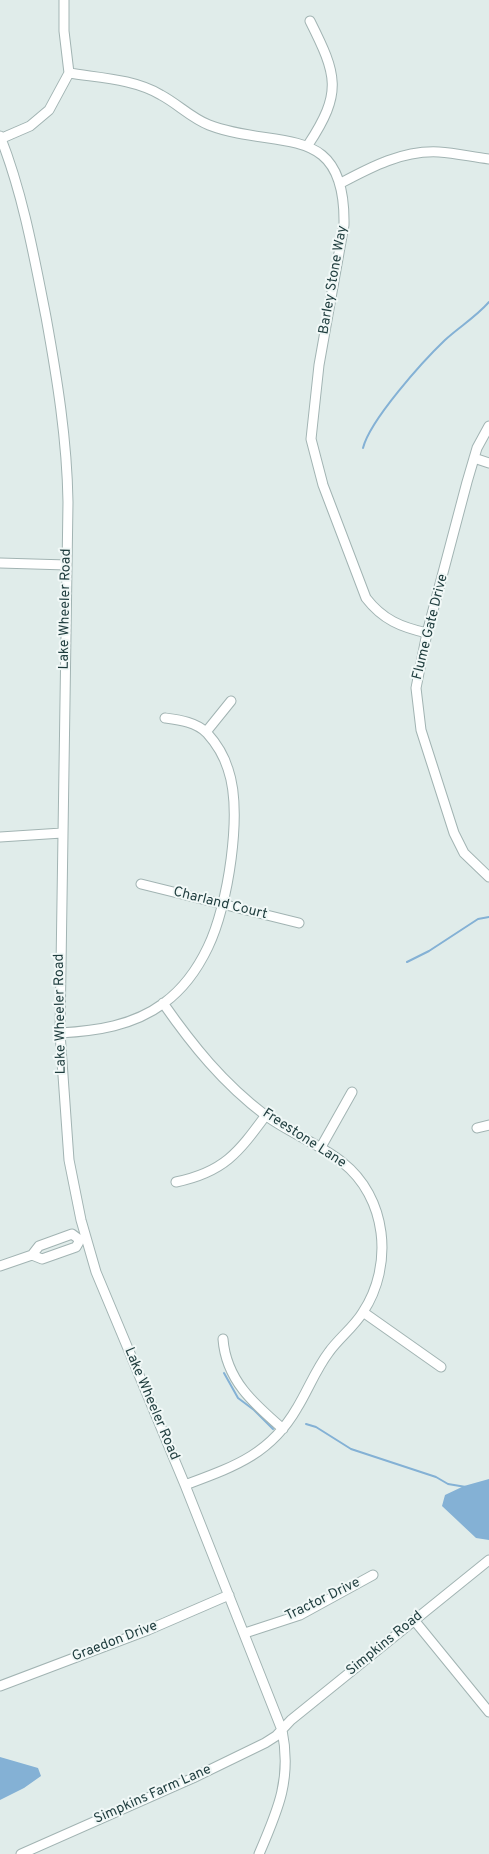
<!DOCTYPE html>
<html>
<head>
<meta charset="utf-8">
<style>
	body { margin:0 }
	canvas { display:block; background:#e0ecea }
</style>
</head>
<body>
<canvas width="489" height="1854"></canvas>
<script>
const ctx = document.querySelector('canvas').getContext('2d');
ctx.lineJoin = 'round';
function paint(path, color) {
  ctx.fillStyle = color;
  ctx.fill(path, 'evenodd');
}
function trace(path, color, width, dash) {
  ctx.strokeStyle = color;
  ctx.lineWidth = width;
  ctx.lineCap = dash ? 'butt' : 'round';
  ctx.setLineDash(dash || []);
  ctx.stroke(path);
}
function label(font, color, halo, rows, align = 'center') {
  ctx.font = font + ' Overpass,sans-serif';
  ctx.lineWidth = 4;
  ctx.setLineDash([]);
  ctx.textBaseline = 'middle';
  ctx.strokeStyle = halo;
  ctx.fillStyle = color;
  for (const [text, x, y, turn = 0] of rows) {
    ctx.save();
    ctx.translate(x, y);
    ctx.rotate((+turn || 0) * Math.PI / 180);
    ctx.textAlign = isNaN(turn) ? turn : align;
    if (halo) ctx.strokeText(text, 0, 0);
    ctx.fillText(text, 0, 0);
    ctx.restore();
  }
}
const water = new Path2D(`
	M489 1479V1540L476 1538 442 1506 445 1495 464 1486Z
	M0 1757 38 1768 41 1776 24 1788 0 1800Z`);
const stream = new Path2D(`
	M363 448C370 420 423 361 445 340 459 327 476 317 489 302
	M407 962 429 951 478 919 489 917
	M224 1373 238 1398 254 1410 273 1429
	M306 1424 316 1427 351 1449 436 1477 448 1484 466 1487`);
const minor = new Path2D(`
	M69 73C100 78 134 79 161 95 178 104 191 118 209 125 277 151 346 119 344 225L319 365 311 439 323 485 366 598C383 620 401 627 427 633
	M0 136C23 194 34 256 46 317 57 378 67 439 68 502L60 1033 69 1160 81 1220 96 1272 185 1485 282 1730C292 1779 278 1810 259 1854
	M0 139 30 126 49 110 69 73 64 31V0
	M308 145C343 92 337 75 310 21
	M341 183C371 167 403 150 439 152 456 153 472 157 489 159
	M489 426 477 448 467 482 427 633 416 688 421 730 454 833 464 853 489 877
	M474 458 489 463
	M0 563 67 565
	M206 732 231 701
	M0 837 62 833
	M141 884 299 923
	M163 1003C193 1046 223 1083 265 1115 289 1133 318 1143 342 1162 387 1197 394 1265 363 1312 354 1327 339 1338 329 1352 316 1369 308 1390 297 1408 270 1455 233 1467 185 1485
	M60 1033C96 1031 133 1026 164 1003 183 989 198 968 208 947 228 906 243 812 228 769 224 756 216 743 207 733 196 722 180 720 165 718
	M477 1128 489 1125
	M321 1147 352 1092
	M176 1182C224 1172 238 1153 266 1115
	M32 1255 42 1259 76 1247 80 1240 84 1239
	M0 1266 32 1255 39 1246 72 1234 80 1240
	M363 1312 441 1367
	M223 1339C226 1380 254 1404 283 1429
	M414 1620 489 1712
	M245 1633 300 1615 373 1575
	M0 1686 148 1630 229 1595
	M21 1854 193 1778 265 1743 276 1736 291 1720 489 1560`);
const streetNames = [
	["Barley Stone Way",334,280,-80],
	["Lake Wheeler Road",66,609,-89],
	["Flume Gate Drive",431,627,-76],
	["Charland Court",220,904,14],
	["Lake Wheeler Road",61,1014,-91],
	["Freestone Lane",304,1139,33],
	["Lake Wheeler Road",151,1404,67],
	["Tractor Drive",323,1600,-26],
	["Graedon Drive",115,1642,-21],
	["Simpkins Road",385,1644,-39],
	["Simpkins Farm Lane",153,1795,-24]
];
paint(water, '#84b1d5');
trace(stream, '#84b1d5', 2);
trace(minor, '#a2b4b3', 11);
trace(minor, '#fff', 9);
label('14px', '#1f3d3e', '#f1f8f7', streetNames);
</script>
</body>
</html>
